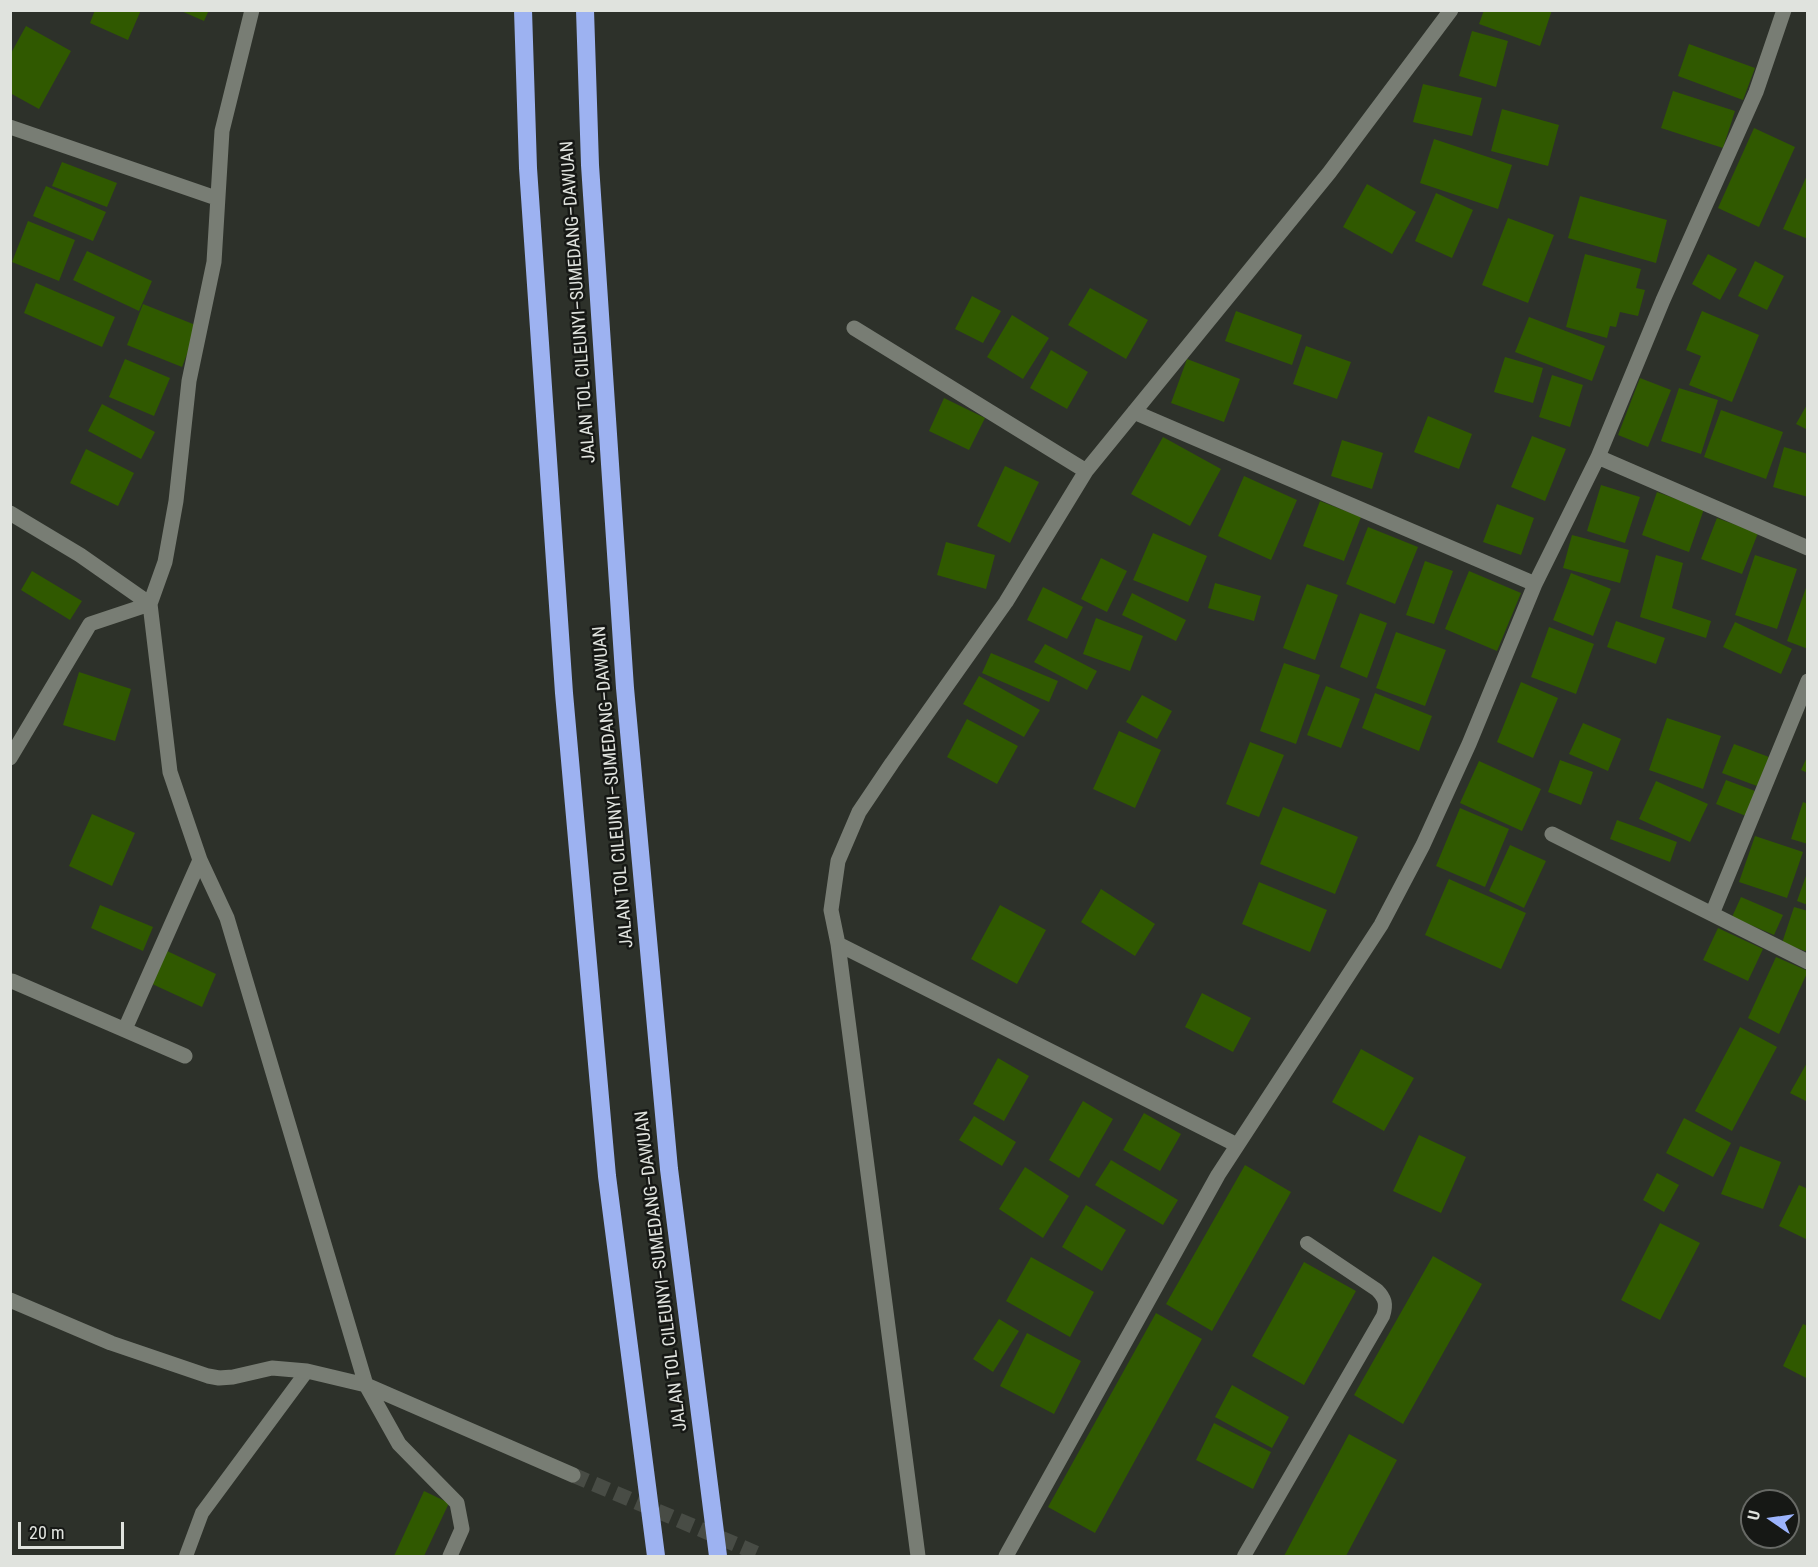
<!DOCTYPE html>
<html>
<head>
<meta charset="utf-8">
<style>
	body { margin:0 }
	#map { position:relative; width:1818px; height:1567px; overflow:hidden; background:#2d312a; font-family:"Roboto Condensed",sans-serif }
	canvas { display:block }
	.frame { position:absolute; inset:0; border:12px solid #e0e3de; pointer-events:none }
	.north { position:absolute; left:1740px; top:1489px; width:60px; height:60px; box-sizing:border-box; background:#161815; border:2px solid #676965; border-radius:50%; rotate:283deg; font-size:16px; font-weight:700; line-height:24px; text-align:center; color:#e0e3de }
	.north::after { content:''; display:block; margin:auto; width:21px; height:27px; background:#9cb4fd; clip-path:polygon(50% 0,100% 100%,50% 72%,0 100%) }
	.scale { position:absolute; left:18px; top:1522px; width:106px; height:27px; box-sizing:border-box; border:3px solid #e0e3de; border-top:0; padding-left:8px; font-size:18px; line-height:21px; white-space:nowrap; color:#e0e3de; -webkit-text-stroke:4px #161815; paint-order:stroke }
</style>
</head>
<body>
<div id="map">
<canvas width="1818" height="1567"></canvas>
<div class="frame"></div>
<div class="north">U</div>
<div class="scale">20 m</div>
</div>
<script>
const ctx = document.querySelector('canvas').getContext('2d');
ctx.lineJoin = 'round';
function paint(path, color) {
  ctx.fillStyle = color;
  ctx.fill(path, 'evenodd');
}
function trace(path, color, width, dash) {
  ctx.strokeStyle = color;
  ctx.lineWidth = width;
  ctx.lineCap = dash ? 'butt' : 'round';
  ctx.setLineDash(dash || []);
  ctx.stroke(path);
}
function label(font, color, halo, rows, align = 'center') {
  ctx.font = font + ' "Roboto Condensed",sans-serif';
  ctx.lineWidth = 5;
  ctx.setLineDash([]);
  ctx.textBaseline = 'middle';
  ctx.strokeStyle = halo;
  ctx.fillStyle = color;
  for (const [text, x, y, turn = 0] of rows) {
    ctx.save();
    ctx.translate(x, y);
    ctx.rotate((+turn || 0) * Math.PI / 180);
    ctx.textAlign = isNaN(turn) ? turn : align;
    if (halo) ctx.strokeText(text, 0, 0);
    ctx.fillText(text, 0, 0);
    ctx.restore();
  }
}
const building = new Path2D(`
	M95 10H141L128 40 90 23Z
	M179 10H209L204 21Z
	M1484 10H1552L1540 46 1479 24Z
	M26 26 71 51 39 109 10 93V55Z
	M1472 31 1508 41 1496 87 1459 76Z
	M1689 44 1755 68 1743 100 1678 76Z
	M1423 84 1482 98 1472 136 1413 122Z
	M1673 91 1735 111 1723 148 1661 128Z
	M1502 109 1559 125 1548 166 1491 151Z
	M1754 128 1795 147 1759 227 1718 208Z
	M1434 139 1512 165 1498 209 1420 183Z
	M62 162 117 183 107 207 52 186Z
	M1808 173V239L1783 229Z
	M1367 184 1416 212 1392 254 1343 227Z
	M46 186 106 212 93 241 33 216Z
	M1436 193 1473 210 1452 258 1415 241Z
	M1580 196 1667 220 1656 263 1568 238Z
	M1508 218 1554 235 1528 303 1482 285Z
	M28 221 75 240 59 281 12 262Z
	M87 251 152 281 139 311 73 280Z
	M1585 254 1641 269 1636 288 1645 290 1638 316 1620 312 1616 327 1610 326 1607 338 1566 327Z
	M1708 254 1737 269 1720 300 1692 284Z
	M1755 261 1784 276 1767 310 1738 296Z
	M36 283 115 317 102 347 24 313Z
	M1090 288 1148 320 1126 359 1068 325Z
	M972 296 1001 311 983 343 955 329Z
	M143 304 198 326 182 367 127 345Z
	M1236 311 1302 335 1292 365 1225 341Z
	M1702 311 1759 335 1732 402 1689 385 1701 356 1686 350Z
	M1012 315 1049 338 1023 379 987 357Z
	M1529 317 1605 346 1592 381 1515 352Z
	M1306 346 1351 362 1337 399 1293 384Z
	M1051 350 1088 372 1067 409 1030 388Z
	M1505 357 1543 368 1533 403 1494 392Z
	M125 359 170 378 154 416 109 397Z
	M1187 359 1240 379 1224 422 1171 403Z
	M1552 375 1583 385 1570 427 1539 417Z
	M1640 378 1671 390 1648 447 1618 435Z
	M1679 388 1718 400 1701 454 1661 441Z
	M944 398 985 418 969 450 929 431Z
	M1808 403V430L1796 424Z
	M102 404 155 432 141 459 88 431Z
	M1721 410 1783 432 1766 479 1704 457Z
	M1428 416 1472 434 1459 469 1414 452Z
	M1532 436 1566 449 1545 501 1511 487Z
	M1163 437 1221 469 1190 526 1131 494Z
	M1342 440 1383 453 1372 489 1331 476Z
	M1784 447 1808 454V497L1773 487Z
	M86 449 134 473 118 506 70 483Z
	M1005 466 1039 482 1010 543 977 526Z
	M1244 476 1297 500 1271 560 1218 536Z
	M1601 485 1640 497 1625 543 1587 531Z
	M1657 492 1704 509 1689 552 1642 535Z
	M1320 501 1361 517 1344 561 1303 546Z
	M1497 504 1534 518 1521 555 1483 542Z
	M1717 518 1758 533 1742 574 1701 559Z
	M1368 527 1418 547 1395 604 1346 584Z
	M1153 533 1207 556 1188 602 1133 580Z
	M1572 535 1629 550 1620 583 1563 568Z
	M946 542 995 555 986 589 937 575Z
	M1656 555 1683 563 1672 608 1711 621 1706 638 1640 617Z
	M1755 555 1797 569 1777 629 1735 615Z
	M1101 558 1127 571 1107 612 1081 599Z
	M1425 561 1453 571 1434 624 1406 615Z
	M32 571 82 601 70 620 21 590Z
	M1469 571 1521 593 1497 651 1445 629Z
	M1571 573 1611 589 1593 636 1553 620Z
	M1215 583 1261 596 1254 621 1208 608Z
	M1307 584 1338 595 1315 660 1283 648Z
	M1807 585H1808V649L1787 641Z
	M1043 587 1083 607 1067 639 1027 620Z
	M1132 593 1186 620 1176 641 1122 615Z
	M1360 613 1387 623 1367 678 1340 667Z
	M1096 618 1143 636 1130 671 1083 654Z
	M1616 621 1665 638 1656 664 1607 647Z
	M1735 622 1792 649 1781 674 1723 647Z
	M1549 627 1594 644 1576 694 1531 677Z
	M1396 632 1446 650 1425 706 1376 688Z
	M1045 644 1097 671 1087 690 1034 662Z
	M991 653 1058 681 1049 702 982 673Z
	M1284 663 1320 675 1296 744 1260 731Z
	M79 672 131 689 115 741 63 725Z
	M979 676 1040 710 1024 737 963 704Z
	M1521 682 1558 698 1533 758 1497 742Z
	M1326 686 1360 699 1341 748 1307 735Z
	M1375 693 1432 716 1419 751 1362 728Z
	M1142 695 1172 711 1157 739 1126 722Z
	M1667 718 1721 736 1703 789 1649 770Z
	M967 719 1018 746 997 784 947 757Z
	M1583 723 1621 739 1608 771 1569 754Z
	M1119 731 1161 750 1135 808 1093 789Z
	M1250 742 1284 755 1259 817 1226 804Z
	M1734 744 1769 757 1757 786 1722 773Z
	M1808 755V773L1801 770Z
	M1560 760 1593 772 1581 805 1548 792Z
	M1479 761 1541 789 1522 831 1460 803Z
	M1726 780 1755 791 1746 816 1716 804Z
	M1656 781 1708 804 1690 842 1639 819Z
	M1803 802 1808 804V844L1791 839Z
	M1283 807 1358 837 1335 894 1260 864Z
	M1460 808 1509 829 1485 887 1436 866Z
	M92 814 135 833 112 886 69 866Z
	M1617 820 1677 842 1670 862 1610 839Z
	M1755 836 1803 852 1787 898 1739 882Z
	M1510 845 1546 861 1524 908 1489 891Z
	M1807 873H1808V905L1797 901Z
	M1449 879 1526 913 1501 969 1425 935Z
	M1259 882 1327 910 1310 952 1242 924Z
	M1101 889 1155 924 1135 956 1081 922Z
	M1741 897 1783 915 1774 935 1732 917Z
	M100 905 153 927 143 951 91 928Z
	M1000 905 1046 930 1017 984 971 959Z
	M1794 907 1808 911V952L1782 943Z
	M1718 928 1763 949 1748 981 1703 960Z
	M165 950 216 974 202 1007 150 983Z
	M1776 957 1808 971 1779 1034 1748 1018Z
	M1202 993 1251 1018 1233 1052 1185 1027Z
	M1740 1027 1777 1047 1732 1131 1695 1111Z
	M1361 1049 1414 1078 1384 1131 1332 1102Z
	M998 1058 1029 1076 1004 1121 973 1104Z
	M1808 1061V1102L1790 1093Z
	M1083 1101 1113 1119 1079 1178 1049 1160Z
	M1144 1113 1181 1134 1160 1171 1123 1150Z
	M974 1116 1016 1142 1002 1166 959 1140Z
	M1684 1118 1731 1143 1713 1177 1666 1153Z
	M1419 1135 1466 1157 1441 1213 1393 1191Z
	M1740 1146 1781 1162 1763 1209 1721 1194Z
	M1111 1160 1178 1200 1163 1225 1095 1185Z
	M1245 1165 1291 1192 1212 1331 1166 1304Z
	M1025 1167 1069 1196 1043 1238 999 1209Z
	M1657 1173 1679 1185 1664 1212 1643 1200Z
	M1799 1185 1808 1189V1240L1779 1226Z
	M1086 1205 1126 1230 1102 1271 1062 1247Z
	M1660 1223 1700 1243 1660 1320 1621 1300Z
	M1433 1256 1482 1284 1403 1424 1354 1395Z
	M1031 1257 1094 1292 1070 1337 1006 1301Z
	M1304 1262 1356 1291 1304 1385 1252 1356Z
	M1156 1313 1202 1339 1095 1533 1048 1507Z
	M999 1319 1019 1331 993 1372 973 1359Z
	M1803 1324 1808 1326V1379L1783 1366Z
	M1027 1333 1081 1361 1054 1414 1000 1386Z
	M1232 1385 1289 1417 1272 1448 1215 1417Z
	M1214 1423 1271 1452 1253 1489 1196 1460Z
	M1349 1434 1397 1460 1346 1556H1284Z
	M424 1491 449 1503 424 1556H394Z`);
const streetTunnel = new Path2D(`
	M573 1475 763 1556`);
const lane = new Path2D(`
	M186 1556 202 1513 307 1371
	M1244 1556 1383 1316C1387 1304 1385 1298 1377 1290L1307 1243`);
const street = new Path2D(`
	M10 127 216 198
	M854 328 1086 471
	M1134 412 1535 584
	M1598 457 1808 548
	M10 513 80 555 150 604 170 772 200 860 125 1029
	M10 758 90 624 150 604 165 562 176 501 189 381 214 262 222 131 252 10
	M1552 834 1808 962
	M200 860 227 918 366 1385 399 1444 457 1503 462 1529 450 1556
	M1712 914 1808 681
	M838 944 1237 1145
	M12 981 185 1056
	M10 1300 111 1343 208 1376 219 1378 233 1377 272 1368 307 1371 366 1385 573 1475
	M918 1556 838 944 831 910 838 861 859 812 892 763 1006 602 1086 471 1329 173 1451 10
	M1006 1556 1218 1175 1381 925 1423 845 1469 744 1535 584 1598 457 1663 300 1756 92 1784 10`);
const highway = new Path2D(`
	M523 10 528 168 564 693 607 1176 656 1556
	M585 10 590 165 625 688 669 1169 718 1556`);
const streetNames = [
	["JALAN TOL CILEUNYI–SUMEDANG–DAWUAN",579,302,-94],
	["JALAN TOL CILEUNYI–SUMEDANG–DAWUAN",614,787,-95],
	["JALAN TOL CILEUNYI–SUMEDANG–DAWUAN",662,1271,-97]
];
paint(building, '#305900');
trace(streetTunnel, '#484c45', 15, [15, 8]);
trace(lane, '#787d74', 14);
trace(street, '#787d74', 15);
trace(highway, '#9db2f1', 18);
label('18px', '#e0e3de', '#161815', streetNames);
</script>
</body>
</html>
